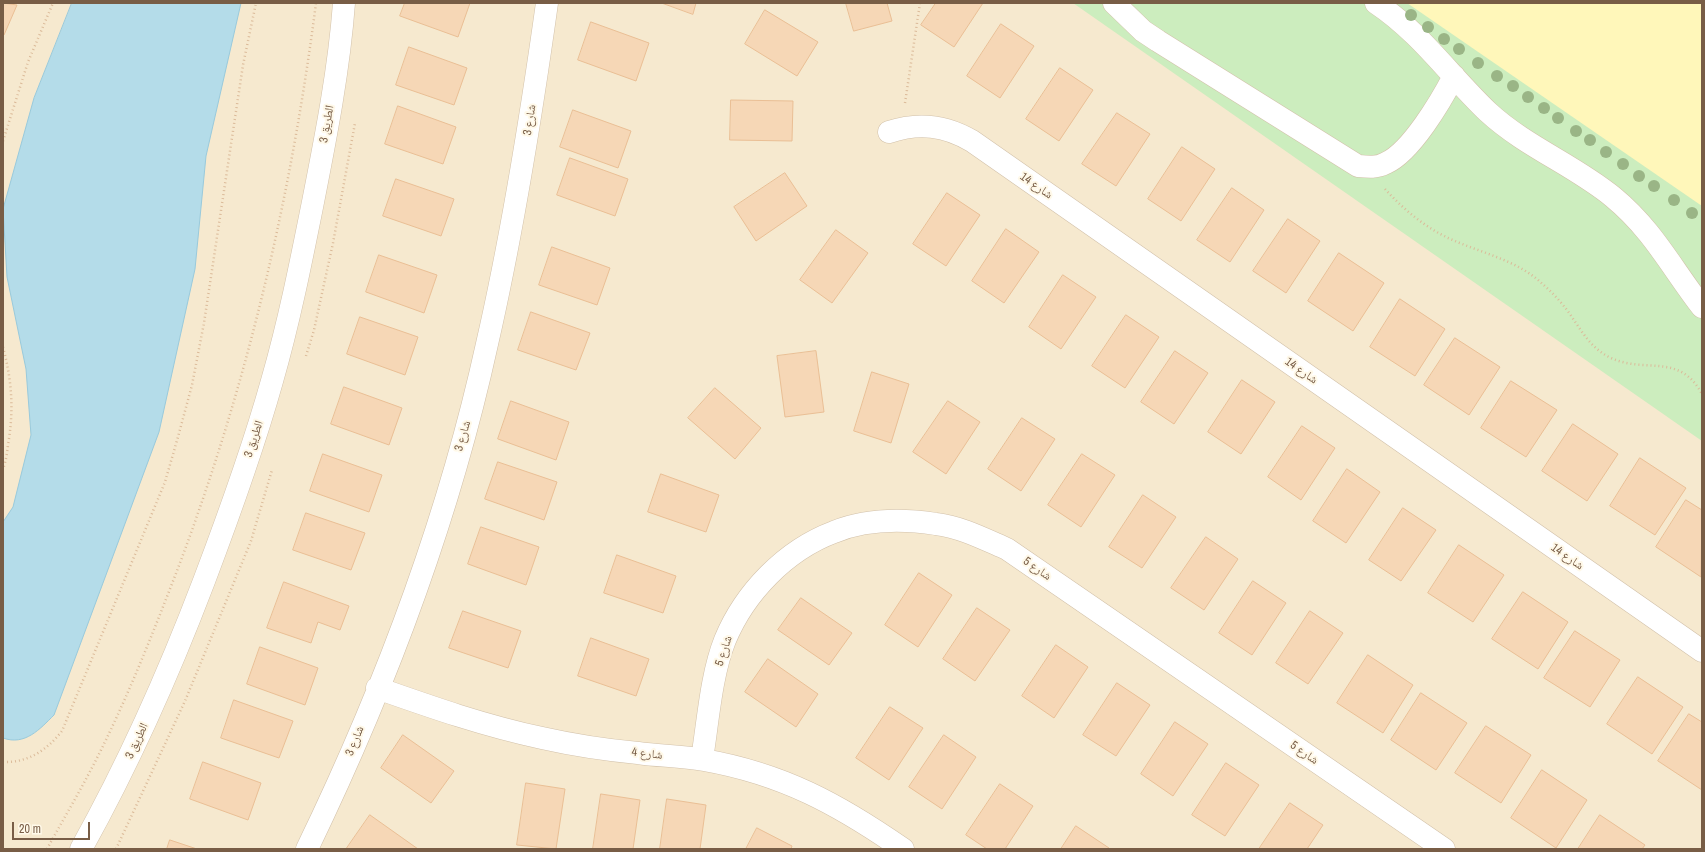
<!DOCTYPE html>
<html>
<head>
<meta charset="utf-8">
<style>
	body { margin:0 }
	#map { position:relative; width:1705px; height:852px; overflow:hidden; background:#fef6e1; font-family:"Archivo Narrow",sans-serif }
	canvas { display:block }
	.frame { position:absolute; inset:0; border:4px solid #785d46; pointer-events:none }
	.scale { position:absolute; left:12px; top:822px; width:78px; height:18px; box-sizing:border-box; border:2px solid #785d46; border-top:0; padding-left:5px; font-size:12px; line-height:14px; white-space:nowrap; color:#785d46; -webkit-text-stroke:3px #fff9e9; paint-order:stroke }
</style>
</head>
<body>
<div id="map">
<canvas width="1705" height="852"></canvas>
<div class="frame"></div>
<div class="scale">20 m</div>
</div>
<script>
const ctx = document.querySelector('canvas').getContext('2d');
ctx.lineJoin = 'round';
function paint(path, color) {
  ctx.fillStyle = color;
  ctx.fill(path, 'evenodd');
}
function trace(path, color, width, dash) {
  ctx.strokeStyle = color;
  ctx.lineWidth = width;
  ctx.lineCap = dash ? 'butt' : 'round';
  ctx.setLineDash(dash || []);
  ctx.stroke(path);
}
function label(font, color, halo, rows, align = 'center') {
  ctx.font = font + ' "Archivo Narrow","Noto Naskh Arabic",sans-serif';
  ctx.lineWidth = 4;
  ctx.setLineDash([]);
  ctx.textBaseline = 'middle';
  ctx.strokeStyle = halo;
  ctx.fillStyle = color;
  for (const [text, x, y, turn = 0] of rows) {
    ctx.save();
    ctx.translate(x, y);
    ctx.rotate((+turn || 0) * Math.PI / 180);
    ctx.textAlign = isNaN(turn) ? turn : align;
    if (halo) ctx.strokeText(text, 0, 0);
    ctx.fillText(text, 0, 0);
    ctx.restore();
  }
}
const residential = new Path2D(`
	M3 3H1702V849H3Z`);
const green = new Path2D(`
	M1073 3H1431L1702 192V441Z`);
const sand = new Path2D(`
	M1407 3H1702V206Z`);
const water = new Path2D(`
	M72 3H241L206 156 195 269 159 432 54 715C40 729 25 746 3 738V522L13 507 31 435 26 369 7 277 3 209 34 98Z`);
const building = new Path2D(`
	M3 3 17 5 4 35 3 34Z
	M405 3H470L458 37 400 16Z
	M662 3H696L693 14Z
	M846 3H887L892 21 854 31Z
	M936 3H983L954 47 921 25Z
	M765 10 818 42 797 76 745 44Z
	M591 22 649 43 636 81 578 60Z
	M1001 24 1034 46 1000 98 967 76Z
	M409 47 467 68 454 105 396 85Z
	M1060 68 1093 90 1059 141 1026 119Z
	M731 100 793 101 792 141 730 140Z
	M398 106 456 127 443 164 385 144Z
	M573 110 631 131 618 168 560 147Z
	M1117 113 1150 134 1116 186 1082 164Z
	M1182 147 1215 169 1181 221 1148 199Z
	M570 158 628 179 615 216 557 195Z
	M785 173 807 206 756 241 734 207Z
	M396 179 454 199 441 236 383 216Z
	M1232 188 1264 210 1230 262 1197 240Z
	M947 193 980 215 946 266 913 244Z
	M1288 219 1320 241 1286 293 1253 271Z
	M1006 229 1039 252 1004 303 972 281Z
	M836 230 868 253 832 303 800 280Z
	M552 247 610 268 597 305 539 285Z
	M1339 253 1384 283 1353 331 1308 301Z
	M379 255 437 275 424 313 366 292Z
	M1063 275 1096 297 1061 349 1029 327Z
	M1400 299 1445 329 1415 376 1370 347Z
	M531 312 590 333 576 370 518 350Z
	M1126 315 1159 337 1125 388 1092 366Z
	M360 317 418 337 405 375 347 354Z
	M1455 338 1500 367 1469 415 1424 385Z
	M816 351 824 412 785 417 777 356Z
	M1175 351 1208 373 1174 424 1141 402Z
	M872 372 909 384 891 443 854 431Z
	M1242 380 1275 402 1241 454 1208 432Z
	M1511 381 1557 410 1526 457 1481 428Z
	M344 387 402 408 389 445 331 424Z
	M715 388 761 428 735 459 688 418Z
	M511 401 569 422 556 460 498 439Z
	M948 401 980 422 946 474 913 452Z
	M1022 418 1055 439 1021 491 988 469Z
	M1573 424 1618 454 1587 501 1542 471Z
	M1302 426 1335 448 1301 500 1268 477Z
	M323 454 382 475 369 512 310 491Z
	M1082 454 1115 475 1081 527 1048 505Z
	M1640 458 1686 488 1655 535 1610 506Z
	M498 462 557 482 544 520 485 499Z
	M1347 469 1380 492 1346 543 1313 521Z
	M661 474 719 495 706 532 648 512Z
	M1143 495 1176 517 1142 568 1109 547Z
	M1686 500 1702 510 1701 577 1656 547Z
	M1403 508 1436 530 1401 581 1369 560Z
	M306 513 365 533 351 570 293 550Z
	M481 527 539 547 526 585 468 564Z
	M1206 537 1238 559 1204 610 1171 588Z
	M1459 545 1504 575 1473 622 1428 593Z
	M617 555 676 576 663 613 604 593Z
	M919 573 952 595 918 647 885 625Z
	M1253 581 1286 603 1252 655 1219 633Z
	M284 582 349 606 340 630 318 622 311 643 267 628Z
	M1523 592 1568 622 1538 669 1492 639Z
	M801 598 852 633 829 665 778 630Z
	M977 608 1010 630 975 681 943 659Z
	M463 611 521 631 508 668 449 648Z
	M1310 611 1343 633 1308 684 1276 663Z
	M1575 631 1620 660 1590 707 1544 678Z
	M591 638 649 659 636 696 578 676Z
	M1056 645 1088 667 1054 718 1022 696Z
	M260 647 318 668 305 705 247 684Z
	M1368 655 1413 685 1383 733 1337 703Z
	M768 659 818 694 796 727 745 692Z
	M1638 677 1683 707 1652 754 1607 724Z
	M1117 683 1150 705 1116 756 1083 735Z
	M1421 693 1467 723 1436 770 1391 740Z
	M234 700 293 721 279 758 221 738Z
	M890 707 923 728 889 780 856 758Z
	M1689 714 1702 722V790L1658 761Z
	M1175 722 1208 744 1173 796 1141 774Z
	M1486 726 1531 755 1501 803 1455 773Z
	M403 735 454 771 431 803 381 768Z
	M944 735 976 757 942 809 909 787Z
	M203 762 261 783 248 820 190 799Z
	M1226 763 1259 785 1225 836 1192 815Z
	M1542 770 1587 800 1556 848 1511 818Z
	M526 783 565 789 556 849 517 845Z
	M1000 784 1033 806 1005 849H987L966 835Z
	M601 794 640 800 633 849H593Z
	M667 799 706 805 700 849H660Z
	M1290 803 1323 825 1307 849H1259Z
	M370 815 418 849H349L347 848Z
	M1600 815 1645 845 1642 849H1578Z
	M1076 826 1109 848 1108 849H1061Z
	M757 828 792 846 791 849H746Z
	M170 840 197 849H167Z`);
const path = new Path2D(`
	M905 103 920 3
	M3 141 28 62 53 3
	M1385 189C1404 210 1428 230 1455 241 1483 253 1513 260 1537 279 1546 287 1555 295 1563 305 1578 323 1587 347 1611 358 1646 374 1679 352 1702 394
	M3 347C12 381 14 410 8 445 7 453 6 461 3 469
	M306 356 314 330 333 243 355 123
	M3 762C28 763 47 750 62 731L165 482 178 437 192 385 204 323 243 65 256 3
	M47 849C64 818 83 786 99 754 125 702 147 648 168 594 243 403 290 206 316 3
	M116 849 185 701 251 541 272 470`);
const minor = new Path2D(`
	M1114 3 1143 31 1158 41 1358 166C1368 167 1377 168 1386 163 1411 152 1441 101 1454 76
	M1376 3C1421 33 1450 76 1488 112 1526 147 1574 165 1613 197 1653 230 1671 267 1702 307
	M889 132C919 122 945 125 972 141L1702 651
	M377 688C431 707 485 726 542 738 573 745 606 750 638 753 659 756 682 756 704 760 783 774 838 804 903 849
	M702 759C708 722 711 675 725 640 745 592 786 550 834 532 866 519 903 519 936 524 961 527 984 539 1007 549L1444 849
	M81 849C129 763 169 673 204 581 229 515 253 449 272 381 289 322 301 262 313 202 326 136 339 70 344 3
	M307 849C384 690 449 517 487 344 513 231 531 117 547 3`);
const trees = [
	[1411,15],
	[1428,27],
	[1444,39],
	[1459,49],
	[1478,63],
	[1497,76],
	[1513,86],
	[1528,97],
	[1544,108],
	[1558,118],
	[1576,131],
	[1590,140],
	[1606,152],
	[1623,164],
	[1639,176],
	[1654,186],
	[1674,200],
	[1692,213]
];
const streetNames = [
	["شارع 3",530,120,-81],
	["3 الطريق",327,124,-80],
	["شارع 14",1036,186,35],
	["شارع 14",1301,371,35],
	["شارع 3",463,436,-74],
	["3 الطريق",254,439,-72],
	["شارع 14",1567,557,35],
	["شارع 5",1037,569,35],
	["شارع 5",724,651,-72],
	["3 الطريق",137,741,-65],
	["شارع 3",355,741,-68],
	["شارع 5",1304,753,35],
	["شارع 4",647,754,6]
];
paint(residential, '#f6e9cf');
paint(green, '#ccedbe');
paint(sand, '#fff7ba');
paint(water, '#b4dce9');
trace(water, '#99cadc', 1);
paint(building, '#f6d7b6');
trace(building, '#eabf95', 1);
trace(minor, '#d2c1aa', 23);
trace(path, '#dbba99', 2.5, [1, 3]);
trace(minor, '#fff', 22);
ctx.fillStyle = '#9ab586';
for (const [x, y] of trees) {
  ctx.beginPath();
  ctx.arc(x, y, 6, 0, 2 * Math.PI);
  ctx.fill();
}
label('12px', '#785d46', '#fff9e9', streetNames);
</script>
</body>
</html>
